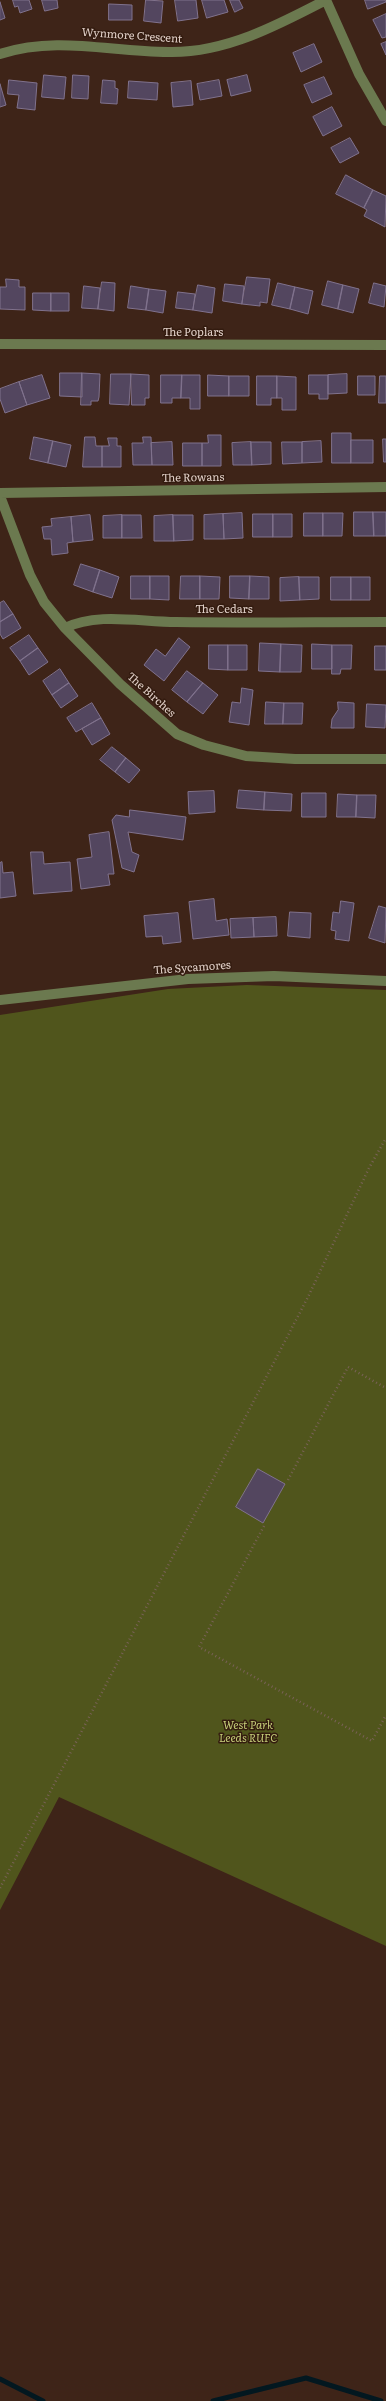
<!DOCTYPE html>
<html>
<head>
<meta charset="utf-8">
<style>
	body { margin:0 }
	canvas { display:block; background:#3e2418 }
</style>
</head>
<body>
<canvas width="386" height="2401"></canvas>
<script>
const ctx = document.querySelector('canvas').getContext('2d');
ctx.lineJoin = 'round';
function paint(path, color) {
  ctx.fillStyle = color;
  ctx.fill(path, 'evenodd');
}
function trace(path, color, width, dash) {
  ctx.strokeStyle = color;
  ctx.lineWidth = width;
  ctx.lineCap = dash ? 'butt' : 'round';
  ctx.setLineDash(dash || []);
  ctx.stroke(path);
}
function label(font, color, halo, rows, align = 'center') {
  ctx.font = font + ' Literata,serif';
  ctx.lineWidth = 3;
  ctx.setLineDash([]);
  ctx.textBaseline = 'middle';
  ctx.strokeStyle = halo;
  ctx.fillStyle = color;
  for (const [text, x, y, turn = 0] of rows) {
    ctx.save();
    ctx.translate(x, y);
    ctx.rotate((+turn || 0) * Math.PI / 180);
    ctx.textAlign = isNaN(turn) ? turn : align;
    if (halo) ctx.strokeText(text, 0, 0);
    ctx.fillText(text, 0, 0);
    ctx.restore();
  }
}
const green = new Path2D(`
	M247 985 386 990V1946L59 1797 0 1910V1015L168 989Z`);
const stream = new Path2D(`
	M0 2379 43 2401
	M213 2401 306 2378 381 2401`);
const building = new Path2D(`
	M13 0H29L32 9 20 13 18 6 15 7Z
	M42 0H57L58 8 45 11Z
	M146 0 163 1 161 23 144 21Z
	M175 0H196L198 18 178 21Z
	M202 0H224L228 12 207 18Z
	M230 0H239L243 8 235 12Z
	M365 0H385L386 2 368 9Z
	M0 2 5 18 0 20Z
	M109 4 132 5V20H109Z
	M386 14V37L382 38 373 20Z
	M386 42V55L381 44Z
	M314 44 322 62 301 72 293 53Z
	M44 75 66 77 64 99 42 97Z
	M73 75 89 76 88 99 72 98Z
	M247 75 251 91 231 96 227 80Z
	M324 77 332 94 312 103 304 85Z
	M9 80 37 83 35 110 17 108 19 95 8 94Z
	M103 80 115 81V88L118 89 117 104 101 103Z
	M219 80 222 96 200 100 197 84Z
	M129 81 158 83 157 100 128 98Z
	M191 81 193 105 173 107 171 83Z
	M0 84 6 105 0 107Z
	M332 107 342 126 323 136 313 117Z
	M350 138 359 153 340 163 331 148Z
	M346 175 373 190 364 208 336 194Z
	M373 190 386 196 385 227 364 216 367 210 364 208Z
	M247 277 270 279 267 303 260 302V306L242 304Z
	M6 279 19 280V287H25V310L0 309V287H6Z
	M328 281 343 285 338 309 322 305Z
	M102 282 115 283 114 311 98 309Z
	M278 283 295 287 290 309 272 305Z
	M374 283 386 286 384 307 369 303Z
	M225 284 244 286 242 304 223 301Z
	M198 285 215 288 212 313 193 310Z
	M343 285 359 289 353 313 338 309Z
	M84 286 100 288 98 309 82 308Z
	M131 286 149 289 146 310 128 308Z
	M295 287 313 291 308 314 290 309Z
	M149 289 166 291 163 313 146 310Z
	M178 292 195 294 193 310 176 308Z
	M33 293H51V311L33 310Z
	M51 293H69V311H51Z
	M60 373H82V397L60 396Z
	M82 373 100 374 99 397 98 401H91V405H81Z
	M111 374H131L129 405 110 404Z
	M131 374 149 375V398H145V405H132Z
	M347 374V393L328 394V375Z
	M42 375 50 398 27 405 19 382Z
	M161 375H182L181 398H172V403H161Z
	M182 375H200V409H190V398H181Z
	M208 375 229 376V396H208Z
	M309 375H328V399H319V394H309Z
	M229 376H249V396H229Z
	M257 376H277V398H271V405H257Z
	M277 376 296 377V410H282V398H277Z
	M358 376H375V395H358Z
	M380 376H386V403H379Z
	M19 382 27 405 5 413 0 399V389Z
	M332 433H351V463H332Z
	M208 435H221V466H202V443H208Z
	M34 437 53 441 48 463 30 459Z
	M85 437H95L96 446H102V467H83Z
	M143 437H151L152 465H133L132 443H143Z
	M108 438H117V446H121V467H102V446H109Z
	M383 439H386V462H384Z
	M351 440H373V463H351Z
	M53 441 71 445 66 467 48 463Z
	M321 441 322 462 302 463V442Z
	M172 442 173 465H152L151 443Z
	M251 442H271V464L252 465Z
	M251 442 252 465H233L232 443Z
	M282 442H302V463L283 464Z
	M183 443H202V466H183Z
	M354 512H373L374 536H354Z
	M373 512H386V536H374Z
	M242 513 243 538 224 539 223 514Z
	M304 513H323V536H304Z
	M323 513H343L342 536H323Z
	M223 514 224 539H204V515Z
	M253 514H273V537H253Z
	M273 514H292V537H273Z
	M90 515 93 540 73 542 71 517Z
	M122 515V538H103V516Z
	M122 515H141L142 538H122Z
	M173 515 174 541H154V516Z
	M173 515H193V540L174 541Z
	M71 517 73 542 67 543 68 553 52 555 51 539H44L42 527 52 526 51 519Z
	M81 564 100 570 93 592 74 585Z
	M100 570 119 577 112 598 93 592Z
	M131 576H150V599H131Z
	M150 576H169V600L150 599Z
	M181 576H200V599H180Z
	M200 576 220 577 219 599H200Z
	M230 576H250L249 599 230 598Z
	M250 576 269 577V599H249Z
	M299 577H319V599L300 600Z
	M299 577 300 600 280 601V578Z
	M331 577H351V600H331Z
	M351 577H370V600H351Z
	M4 601 13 614 0 622V603Z
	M13 614 21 628 3 639 0 634V622Z
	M29 635 38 648 20 661 10 648Z
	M179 638 190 647 164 681 144 665 156 649 165 656Z
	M260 643 281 644 280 672 259 671Z
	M281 644 302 645 301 672H280Z
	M312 644 332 645V669H312Z
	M209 645H228V670L209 669Z
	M228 645H247V670H228Z
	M332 645H352L351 669H341L340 674H332Z
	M375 646H386V670H375Z
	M38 648 48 662 29 675 20 661Z
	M60 669 69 683 52 695 43 681Z
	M187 671 203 683 187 702 172 690Z
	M69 683 78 696 61 708 52 695Z
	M203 683 218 695 203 714 187 702Z
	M242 688 253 690 249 725 229 722 232 702 240 703Z
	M266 702 284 703 283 724H265Z
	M338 702 354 703V728H331L332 719 338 710Z
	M92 703 101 718 76 732 67 718Z
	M284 703H303L302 724H283Z
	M367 704 386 705 385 728 366 727Z
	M101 718 110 734 92 745 82 729Z
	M112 747 126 758 115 772 100 760Z
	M126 758 140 770 129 783 115 772Z
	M239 790 265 792 264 810 237 808Z
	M214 791 215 812 189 814 188 792Z
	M265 792 292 794 291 811 264 810Z
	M302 793H326V817H302Z
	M338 794 357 795 356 817H337Z
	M357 795H376L375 818 356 817Z
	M130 810 186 817 183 840 128 832 132 852 139 855 134 872 122 868 112 820 116 815 129 817Z
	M109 832 114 874H108L110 885 81 889 77 859 92 857 89 835Z
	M31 852H43L44 864 70 862 72 891 34 894Z
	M2 862 3 873 13 872 16 896 0 898V863Z
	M214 899 216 921 227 919 229 935 193 939 189 902Z
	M341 901 354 903 349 941 335 939 336 931 331 930 333 912 339 913Z
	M379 906 386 908 385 943 369 938Z
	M290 912 311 913 310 938 288 936Z
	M178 913 181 942 163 944 162 936 146 937 144 916Z
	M276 917 277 936 254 937 253 918Z
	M253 918 254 937 231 938 230 919Z
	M258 1469 285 1484 263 1523 236 1507Z`);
const path = new Path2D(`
	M288 1480 348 1367 386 1388
	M264 1526 199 1647 372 1741 386 1715
	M0 1888 308 1297 369 1168 386 1138`);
const minor = new Path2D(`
	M326 0 359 74 386 121
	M0 54C59 35 113 53 172 52 227 52 278 25 326 0
	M0 344 386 345
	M0 493 386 487
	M0 496 30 575 44 602 65 628 120 684 177 734 204 745 246 756 295 759H386
	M65 628C97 612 140 622 176 622 246 623 316 622 386 622
	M0 1000 188 979 274 976 386 981`);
const streetNames = [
	["Wynmore Crescent",132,36,4],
	["The Poplars",193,333],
	["The Rowans",193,478,-1],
	["The Cedars",224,610],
	["The Birches",151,695,42],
	["The Sycamores",192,968,-4]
];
const parkNames = [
	["West Park",248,1726],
	["Leeds RUFC",248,1739]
];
paint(green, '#50551c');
trace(stream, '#031820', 5);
paint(building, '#53465f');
trace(building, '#80728d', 1);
trace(path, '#796257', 2.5, [1, 3]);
trace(minor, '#6b794f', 10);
label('11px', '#e1d0c8', '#331b0f', streetNames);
label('italic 11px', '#c7d07a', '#331b0f', parkNames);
</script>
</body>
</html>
